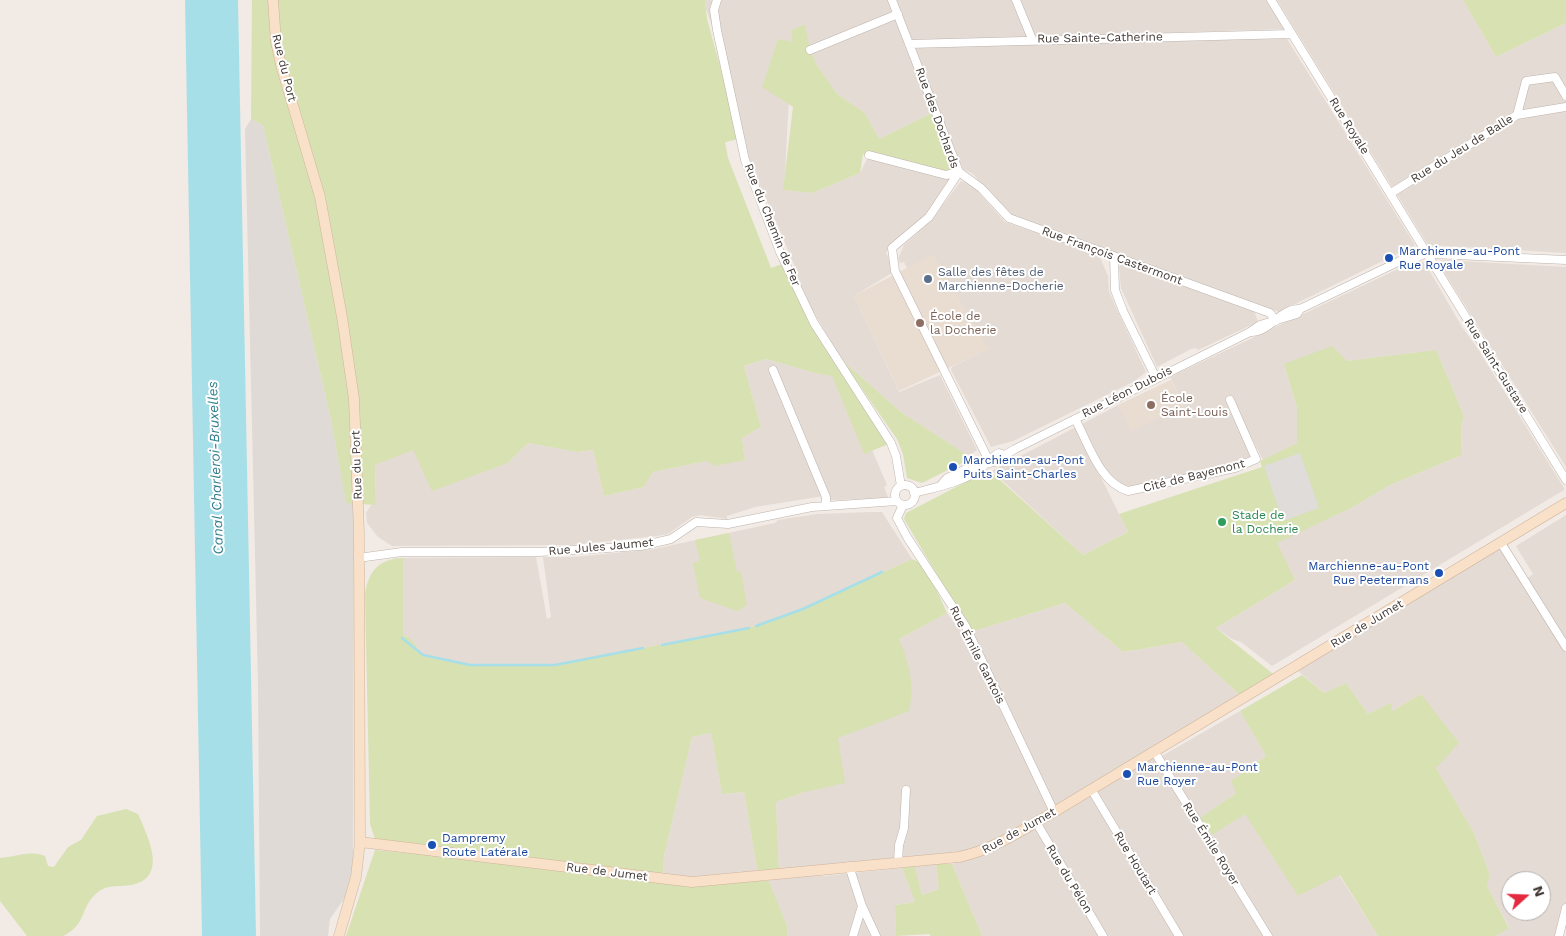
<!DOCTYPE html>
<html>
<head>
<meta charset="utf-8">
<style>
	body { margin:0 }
	#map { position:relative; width:1566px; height:936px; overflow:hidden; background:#f1eae5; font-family:"Work Sans",sans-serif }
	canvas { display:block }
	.north { position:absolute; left:1501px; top:871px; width:50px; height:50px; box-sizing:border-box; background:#fff; border:1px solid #b4b0af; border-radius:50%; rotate:70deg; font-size:14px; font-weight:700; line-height:20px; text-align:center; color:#433a36 }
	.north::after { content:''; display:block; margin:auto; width:18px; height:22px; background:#e42a3f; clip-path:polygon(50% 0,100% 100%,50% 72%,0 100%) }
</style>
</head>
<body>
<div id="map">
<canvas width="1566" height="936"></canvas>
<div class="north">N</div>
</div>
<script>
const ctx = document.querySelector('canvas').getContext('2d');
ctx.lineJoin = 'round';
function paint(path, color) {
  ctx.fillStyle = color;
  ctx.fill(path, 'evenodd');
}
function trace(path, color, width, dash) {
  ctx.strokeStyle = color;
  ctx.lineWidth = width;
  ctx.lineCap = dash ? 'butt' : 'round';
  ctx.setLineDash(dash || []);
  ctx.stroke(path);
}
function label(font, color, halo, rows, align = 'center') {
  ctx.font = font + ' "Work Sans",sans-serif';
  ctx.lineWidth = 4;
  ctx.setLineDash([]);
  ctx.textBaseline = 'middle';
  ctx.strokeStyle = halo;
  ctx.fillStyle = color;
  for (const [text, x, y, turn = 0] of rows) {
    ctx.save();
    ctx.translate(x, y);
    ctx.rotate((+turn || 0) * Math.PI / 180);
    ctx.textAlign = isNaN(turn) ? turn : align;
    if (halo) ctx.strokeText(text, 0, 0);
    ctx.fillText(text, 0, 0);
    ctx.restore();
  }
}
const residential = new Path2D(`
	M705 0H1016L1032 39 1264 34 1265 39H1287L1415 245 1279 312 1011 216 972 173 963 169 931 212 900 236 886 253 895 271 854 296 899 392 940 375 977 450 968 456 901 412 842 360 813 311 793 271 795 267 783 238 743 146 730 73 706 9ZM804 24 810 50 817 65 837 94 865 113 879 139 936 111 918 64 963 169 946 175 869 155 860 173 812 193 784 190 792 42Z
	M1019 0H1269L1286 29 1034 37Z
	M1277 0H1463L1496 57 1566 23V253L1428 245Z
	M961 181 973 186 1005 222 1099 255 1108 276 1109 291 1118 312 1146 372 1135 381 1013 441 991 447 951 370 952 367 988 349 931 256 907 268 904 262 900 263 898 259 904 245 930 222Z
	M1441 260 1566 267V467L1446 275 1439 263Z
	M1422 262 1425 263 1462 327 1478 349 1564 488V490L1272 666 1241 642 1232 639 1216 628 1295 580 1276 543 1353 507 1390 485 1462 455 1461 428 1464 416 1436 350 1347 361 1284 364 1297 408V443L1263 460 1230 396 1226 398 1255 457 1237 465 1138 488 1122 487 1106 471 1082 424 1118 405 1132 430 1184 405 1170 377 1398 269 1406 266 1408 269Z
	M1122 264 1254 311 1258 322 1198 350 1196 348 1191 349 1157 367 1121 288 1119 267Z
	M766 359 815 373 832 375 864 453 872 450 887 485 884 487 888 497 886 499 828 500 824 496 755 507 727 516V519L700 515 692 517 668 534 656 536 572 545 392 546 378 537 367 523 366 513 371 505H376L375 465 414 449 476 474 508 463 528 443 577 452 593 450 604 496 644 487 653 472 707 461 745 460 742 438 761 427 744 366Z
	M1076 427 1128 532 1083 555 992 471Z
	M871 512H882L912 559 803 609 756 626 555 665H470L423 655 410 638 403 635V558L536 557 547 619 551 617 543 557H575L654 549 775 523 778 520 817 514Z
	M1566 515V908L1559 936H1496L1509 927 1487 886 1490 875 1474 833 1436 768 1421 694 1392 711 1390 704 1368 714 1346 683 1324 693 1297 670 1501 543 1525 580 1533 574 1516 546ZM1511 881H1541V911H1511Z
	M1065 603 1123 652 1182 642 1243 698 1154 752 1268 936H982L952 864 976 853 779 873 776 802 805 792 899 639 947 613 977 652 997 704 1048 800 971 632Z
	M1240 711 1266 756 1232 781 1236 793 1200 818 1162 756Z
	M711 733 722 794 744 792 758 875 663 878 664 856 692 737Z
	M1245 813 1298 895 1339 875 1378 936H1271L1212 835Z
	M936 864 939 889 922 895 915 866Z
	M902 868 915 902 895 905 896 936H787V926L766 874 825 876Z`);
const industrial = new Path2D(`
	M251 119 263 125 331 420 346 502 354 503 353 886 330 919 328 936H260L258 683 245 129Z`);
const education = new Path2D(`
	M933 254 989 349 899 391 854 296Z
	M1171 380 1184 405 1131 431 1118 405Z`);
const green = new Path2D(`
	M252 0H705L707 19 740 139 725 142 728 158 771 268 785 263 801 301 891 443 864 454 832 376 815 373 766 359 744 366 761 427 742 438 745 460 715 466 707 461 653 472 644 487 604 496 593 450 577 452 528 443 508 463 432 491 413 450 375 465 376 505 346 503 331 420 263 125 251 119Z
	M1463 0H1566V23L1496 57Z
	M805 24 810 50 817 65 837 94 865 113 879 139 936 111 959 172 946 175 863 154 860 173 812 193 783 190 793 107 762 87 778 39 792 42V30Z
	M1332 346 1347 361 1436 350 1464 416 1461 428 1462 455 1390 485 1353 507 1277 543 1295 580 1216 628 1278 678 1243 698 1182 642 1123 652 1065 603 971 632 904 519 906 513 989 470 1083 555 1128 532 1119 514 1262 467 1260 461 1297 443V408L1284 364Z
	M842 360 901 412 967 455 963 457 964 462 922 483 907 478 903 454 897 439Z
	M729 533 737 572H741L747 605 737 611 700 598 693 563 700 560 695 540Z
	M403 558V635L410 638 423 655 470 665H555L756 626 803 609 912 559 925 565 947 613 899 639C909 663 915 685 909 711L838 738 845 783 805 792 776 802 779 873 758 875 744 792 722 794 711 733 692 737 664 856 663 878 769 881 787 926V936H346L375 850 641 876 375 839 370 824 365 594C369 570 379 559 403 558Z
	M1302 675 1324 693 1346 683 1368 714 1391 703 1392 711 1421 694 1459 743 1436 768 1474 833 1490 875 1487 886 1509 928 1496 936H1378L1340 875 1298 896 1245 814 1212 835 1200 818 1236 793 1231 781 1266 756 1240 711Z
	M126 809 138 814C147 835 168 875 135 884 122 888 110 883 98 892 79 907 88 924 63 936H27L0 901V858C16 857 29 850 45 856L48 866 54 867 68 847 81 840 97 816Z
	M936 864H952L982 936H931L929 934 896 936 895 905 915 902 902 868 915 866 922 895 939 889Z`);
const parking = new Path2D(`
	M1300 453 1319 508 1283 521 1264 466Z`);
const water = new Path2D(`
	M185 0H238L256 936H202Z`);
const stream = new Path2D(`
	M756 626 803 609 882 572
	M402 638 423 655 470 665H555L643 648
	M662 645 749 628`);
const street = new Path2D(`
	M717 0 714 10 717 30 745 160 780 252 814 323 891 443 896 456 901 486
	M892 0 959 172 929 217 892 248 895 271 990 463
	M1016 0 1032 39
	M1271 0 1566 480
	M909 44 1291 34
	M810 50 898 14
	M1517 115 1526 81 1555 77 1566 96
	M869 155 946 175 959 172 981 188 1009 218 1270 313 1276 321
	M1391 193 1517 115 1566 107
	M1114 257 1115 290 1123 311 1156 378
	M1400 261 1406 262 1424 254
	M1250 332C1270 333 1281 307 1300 309L1400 261 1411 253 1566 260
	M773 370 826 497V506
	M1075 419C1089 444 1099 482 1128 491L1235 468 1256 459 1230 400
	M941 485 947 478 970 467 1003 460 1005 455 1015 449 1250 332 1260 325 1297 314 1300 309
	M895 495a10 10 0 1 1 20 0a10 10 0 1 1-20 0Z
	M914 493C936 487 955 484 975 473 984 468 990 457 999 453L1005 455
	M903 505 897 518 907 537 966 627 1054 812
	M1501 543 1566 647
	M358 558 402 552H539L641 546 671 539 696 522 728 524 812 507 897 501
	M1154 751 1268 936
	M1091 789 1179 936
	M1036 822 1103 936
	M898 862 899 845 904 828 906 790
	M849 866 862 906 853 936
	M862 906 876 936
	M1559 936 1566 908`);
const secondary = new Path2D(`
	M273 0 276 42 281 65 320 197 342 317 354 399 359 533 360 842 356 877 339 936
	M360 842 692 882 959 857C996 849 1021 830 1054 812L1566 503`);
const markers = [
	[1389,258,5,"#1a4fb4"],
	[928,279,5,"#5c6f8a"],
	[920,323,5,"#8d6e63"],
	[1151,405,5,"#8d6e63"],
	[953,467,5,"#1a4fb4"],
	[1222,522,5,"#2e9e5b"],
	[1439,573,5,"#1a4fb4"],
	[1127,774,5,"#1a4fb4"],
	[432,845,5,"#1a4fb4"]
];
const streetNames = [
	["Rue Sainte-Catherine",1100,38,-1],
	["Rue du Port",284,68,76],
	["Rue des Dochards",937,118,70],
	["Rue Royale",1349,126,58],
	["Rue du Jeu de Balle",1462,149,-32],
	["Rue du Chemin de Fer",772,225,68],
	["Rue François Castermont",1112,256,20],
	["Rue Saint-Gustave",1496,366,58],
	["Rue Léon Dubois",1127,392,-27],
	["Rue du Port",357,465,-92],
	["Cité de Bayemont",1194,476,-14],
	["Rue Jules Jaumet",601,547,-5],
	["Rue de Jumet",1367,624,-31],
	["Rue Émile Gantois",977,655,63],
	["Rue de Jumet",1019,831,-29],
	["Rue Émile Royer",1211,844,58],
	["Rue Houtart",1135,863,59],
	["Rue de Jumet",607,872,7],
	["Rue du Pélon",1069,879,59]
];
const transitNames = [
	["Marchienne-au-Pont",1399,251],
	["Rue Royale",1399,265],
	["Marchienne-au-Pont",963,460],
	["Puits Saint-Charles",963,474],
	["Marchienne-au-Pont",1429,566,"right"],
	["Rue Peetermans",1429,580,"right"],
	["Marchienne-au-Pont",1137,767],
	["Rue Royer",1137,781],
	["Dampremy",442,838],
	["Route Latérale",442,852]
];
const serviceNames = [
	["Salle des fêtes de",938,272],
	["Marchienne-Docherie",938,286]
];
const educationNames = [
	["École de",930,316],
	["la Docherie",930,330],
	["École",1161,398],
	["Saint-Louis",1161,412]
];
const leisureNames = [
	["Stade de",1232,515],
	["la Docherie",1232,529]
];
const waterNames = [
	["Canal Charleroi-Bruxelles",216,468,-92]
];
paint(residential, '#e4dbd4');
paint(industrial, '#e0dad7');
paint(education, '#e9dcd1');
paint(green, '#d8e1b2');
paint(parking, '#dfdcda');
paint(water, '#a7dfe8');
trace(stream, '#a7dfe8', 2.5);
trace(street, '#beb3ac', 9);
trace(secondary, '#cfb49c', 11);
trace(street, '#fff', 8);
trace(secondary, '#f9e0c8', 10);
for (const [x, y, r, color] of markers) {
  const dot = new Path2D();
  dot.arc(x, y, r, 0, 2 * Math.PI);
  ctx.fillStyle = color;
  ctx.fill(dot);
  trace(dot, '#fff', 2);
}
label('12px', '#433a36', '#fff', streetNames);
label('12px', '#164399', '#fff', transitNames, 'left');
label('12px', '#4e5e75', '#fff', serviceNames, 'left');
label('12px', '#785e54', '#fff', educationNames, 'left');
label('12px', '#27864d', '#fff', leisureNames, 'left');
label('italic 14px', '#347f8d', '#fff', waterNames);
</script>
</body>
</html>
